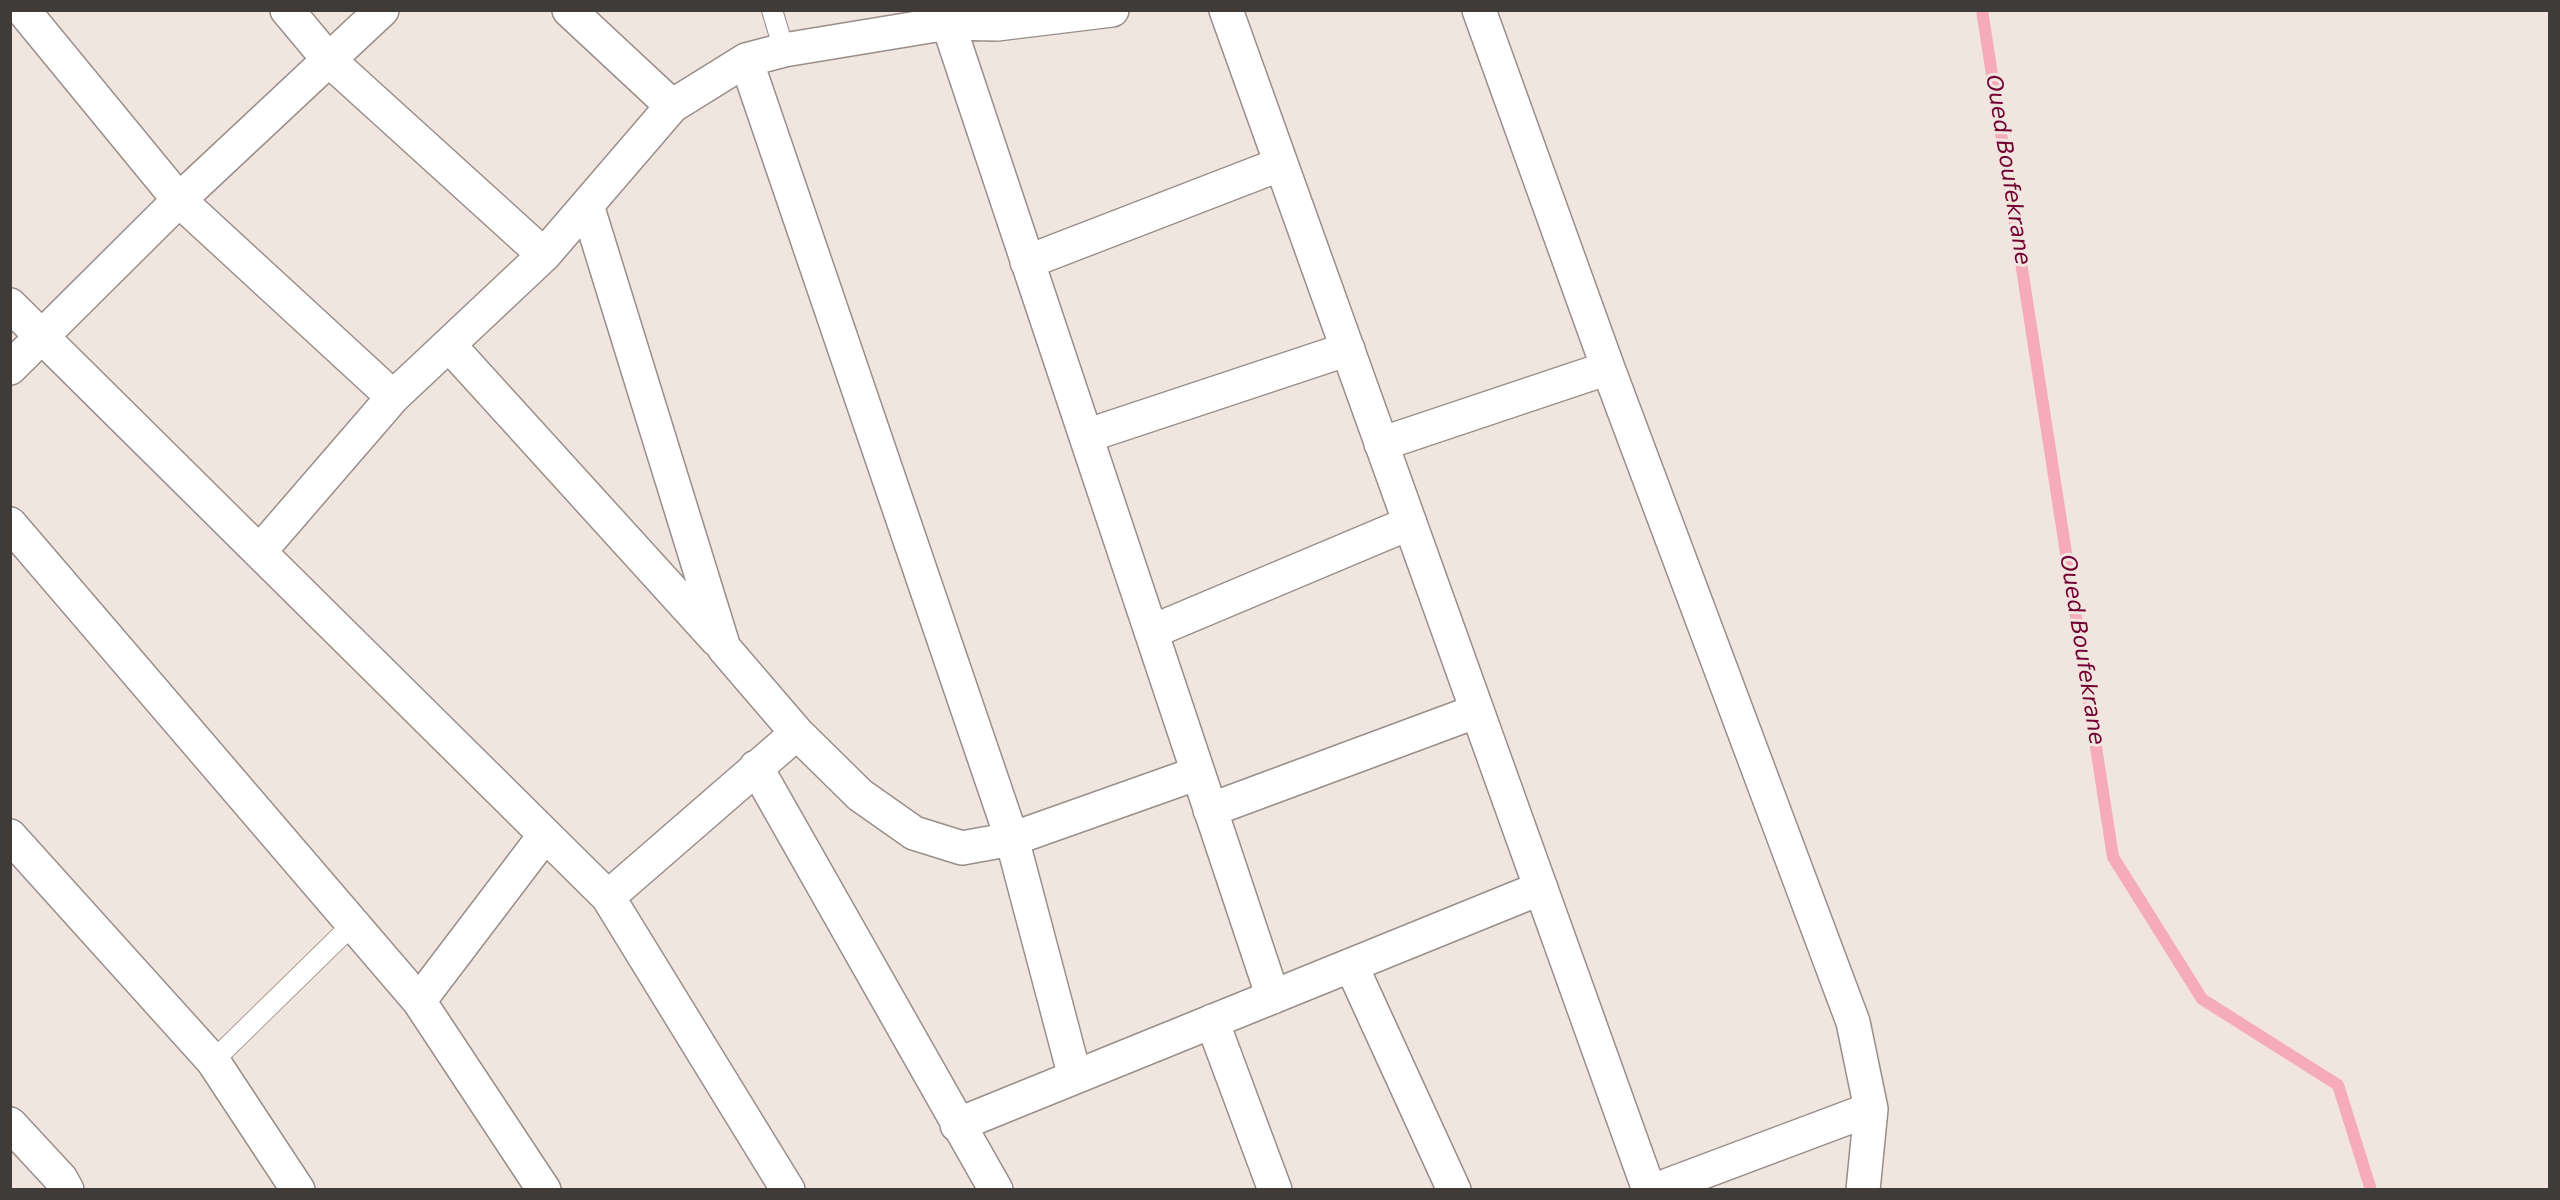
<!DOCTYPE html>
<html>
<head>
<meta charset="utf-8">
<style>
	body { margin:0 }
	#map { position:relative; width:2560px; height:1200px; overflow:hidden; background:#f1e5df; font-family:"DejaVu Sans",sans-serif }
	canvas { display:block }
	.frame { position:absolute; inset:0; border:12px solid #3f3b39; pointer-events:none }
</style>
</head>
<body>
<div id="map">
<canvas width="2560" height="1200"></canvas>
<div class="frame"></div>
</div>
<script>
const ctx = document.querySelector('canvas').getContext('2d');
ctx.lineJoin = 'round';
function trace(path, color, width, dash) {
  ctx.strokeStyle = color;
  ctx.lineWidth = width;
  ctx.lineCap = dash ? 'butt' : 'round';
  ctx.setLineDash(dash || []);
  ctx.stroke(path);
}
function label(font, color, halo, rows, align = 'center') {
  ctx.font = font + ' "DejaVu Sans",sans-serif';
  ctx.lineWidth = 6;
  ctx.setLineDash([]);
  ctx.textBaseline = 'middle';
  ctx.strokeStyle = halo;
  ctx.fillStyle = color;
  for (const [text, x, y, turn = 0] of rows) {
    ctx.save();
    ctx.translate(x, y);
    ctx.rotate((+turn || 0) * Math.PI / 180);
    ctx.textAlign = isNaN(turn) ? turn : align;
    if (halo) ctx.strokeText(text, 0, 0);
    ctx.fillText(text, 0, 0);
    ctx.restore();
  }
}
const stream = new Path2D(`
	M1982 10 2113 857 2202 999 2338 1085 2371 1190`);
const service = new Path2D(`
	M772 10 784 50
	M213 1061 354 923`);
const minor = new Path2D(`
	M23 10 179 200 393 397
	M287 10 328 59 544 255
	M569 10 672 106
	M1226 10 1649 1190
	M1479 10 1608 368 1853 1022 1871 1109 1863 1190
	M948 23 1273 997
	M746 60 1012 839 1075 1077
	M587 205 724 648 797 733
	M1027 262 1281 164
	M10 305 608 897 788 1190
	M449 345 717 640
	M10 368 179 200 382 10
	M1086 436 1348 349
	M1381 444 1608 368
	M10 524 419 1001 544 1190
	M260 551 393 397 544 255 672 106 746 60 784 50 948 23 997 24 1112 10
	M1151 632 1410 523
	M756 767 996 1190
	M1210 810 1477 711
	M10 836 213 1061 298 1190
	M608 897 797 733 860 795 914 833 962 848 1012 839 1198 773
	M1351 965 1454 1190
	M419 1001 545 835
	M1212 1021 1275 1190
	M10 1124 61 1179 67 1190
	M957 1125 1541 888
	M1655 1190 1871 1109`);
const waterNames = [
	["Oued Boufekrane",2007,170,81],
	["Oued Boufekrane",2081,650,81]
];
trace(stream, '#f6abbb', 12);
trace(service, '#998e89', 22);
trace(minor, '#998e89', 36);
trace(service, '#fff', 20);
trace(minor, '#fff', 33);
label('italic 22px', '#720030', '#f1e5df', waterNames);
</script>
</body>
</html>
